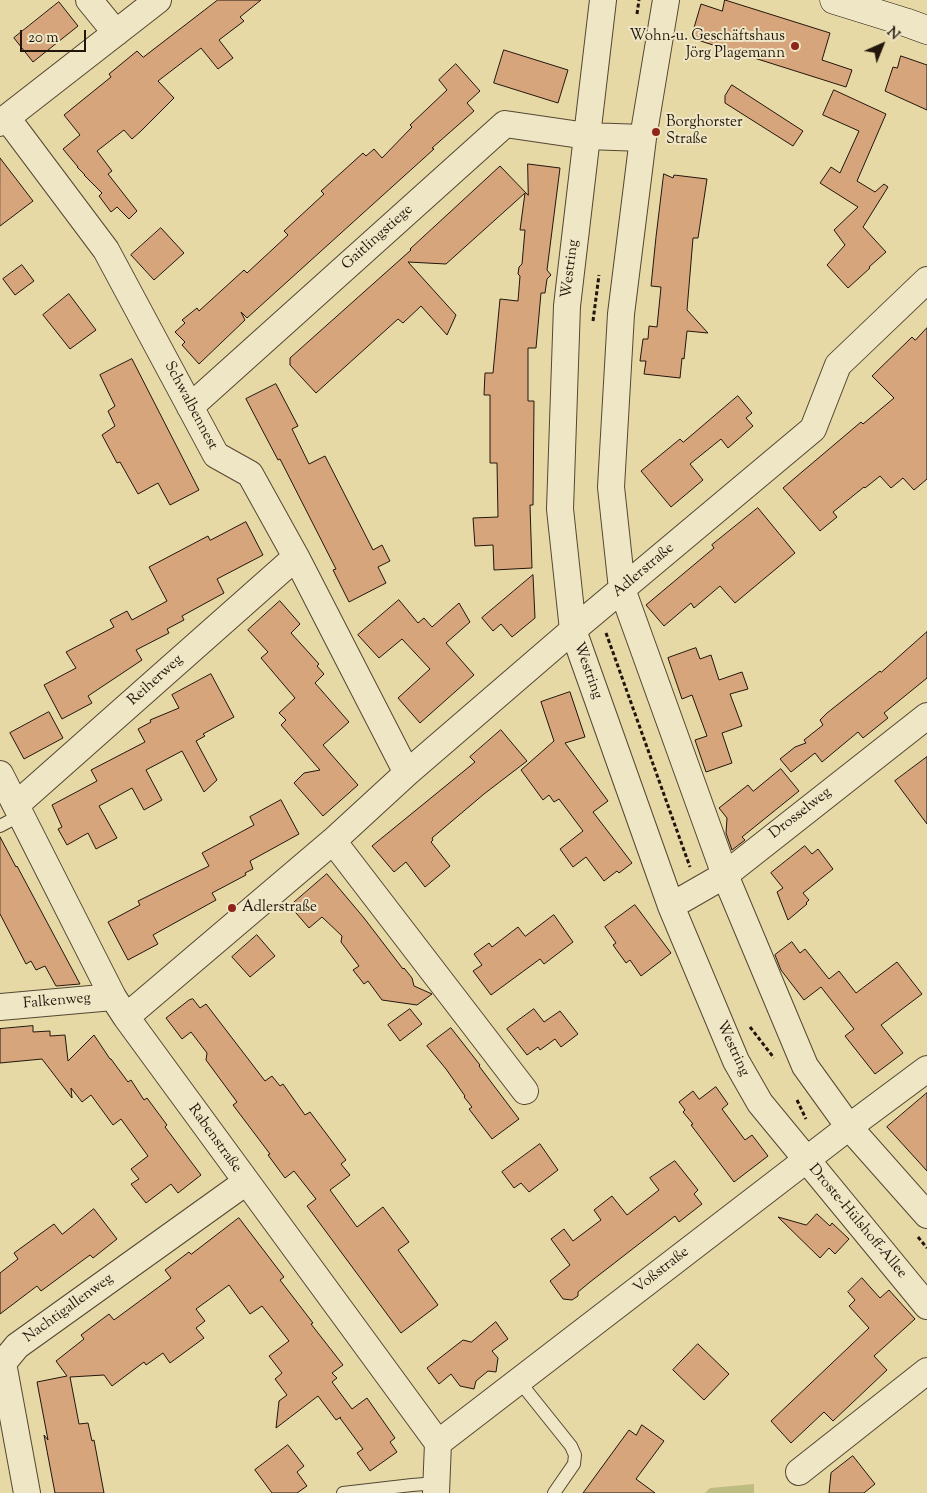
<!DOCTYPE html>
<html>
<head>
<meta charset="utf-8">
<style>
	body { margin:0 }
	#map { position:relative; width:927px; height:1493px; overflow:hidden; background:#e7d9a6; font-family:"Sorts Mill Goudy",serif }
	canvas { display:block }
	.north { position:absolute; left:857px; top:20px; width:50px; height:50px; -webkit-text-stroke:4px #efe6c5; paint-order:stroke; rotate:44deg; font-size:14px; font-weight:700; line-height:20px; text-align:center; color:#22160c }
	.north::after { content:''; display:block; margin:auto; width:18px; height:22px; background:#22160c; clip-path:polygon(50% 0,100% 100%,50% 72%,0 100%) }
	.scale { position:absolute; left:20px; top:30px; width:66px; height:22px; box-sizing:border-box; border:2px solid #22160c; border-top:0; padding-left:6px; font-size:15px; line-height:18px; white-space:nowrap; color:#22160c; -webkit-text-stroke:4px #efe6c5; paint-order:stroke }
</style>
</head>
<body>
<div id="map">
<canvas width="927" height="1493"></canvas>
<div class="north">N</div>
<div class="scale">20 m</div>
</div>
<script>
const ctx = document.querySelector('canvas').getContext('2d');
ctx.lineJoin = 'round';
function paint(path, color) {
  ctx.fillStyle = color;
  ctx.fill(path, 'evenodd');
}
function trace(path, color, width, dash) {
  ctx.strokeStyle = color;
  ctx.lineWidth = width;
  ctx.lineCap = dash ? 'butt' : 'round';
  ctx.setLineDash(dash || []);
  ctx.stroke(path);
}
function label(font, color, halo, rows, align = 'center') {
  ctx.font = font + ' "Sorts Mill Goudy",serif';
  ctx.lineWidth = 4;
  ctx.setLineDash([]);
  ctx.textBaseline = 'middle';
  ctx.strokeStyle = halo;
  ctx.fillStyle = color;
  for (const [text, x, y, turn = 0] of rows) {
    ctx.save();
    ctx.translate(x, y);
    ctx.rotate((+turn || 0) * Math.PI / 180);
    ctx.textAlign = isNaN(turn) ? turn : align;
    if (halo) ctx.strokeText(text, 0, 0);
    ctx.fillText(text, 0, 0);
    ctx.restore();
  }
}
const green = new Path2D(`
	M754 1484V1493H705L710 1488Z`);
const building = new Path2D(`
	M218 0H261L240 17 244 21 219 40 233 58 218 69 201 48 158 81 174 98 141 131 132 139 124 130 97 151 112 171 108 174 137 211 129 219 117 207 111 212 99 196 102 193 84 175H85L77 167H78L63 149 80 135 64 115 111 77 109 74 137 51 143 57Z
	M725 0 830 33 822 60 852 70 846 87 691 38 701 4 722 11Z
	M59 2 78 26 33 62 14 38Z
	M504 50 568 70 558 103 494 83Z
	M901 56 927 65V110L885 91 893 67 897 68Z
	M456 64 480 91 467 103 474 111 432 148 434 149 247 318 241 312 245 320 199 364 182 345 185 342 175 332 185 323 182 320 197 308 199 311 244 270 247 273 288 235 284 231 324 194 321 191 363 153 366 156 374 149 382 158 412 127 410 125 447 90 439 80Z
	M732 85 803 131 793 146 725 103V96Z
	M834 90 886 114 857 181 875 192 884 184 888 187 863 227 886 252 869 267 870 268 848 288 827 265 845 245 834 230 858 207 820 183 831 167 840 173 859 131 823 115Z
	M0 158 33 201 0 226Z
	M528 164 560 168 547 270 551 275 547 279 545 293H541L536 348H528V401H534L533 505H530L532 568 494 570 493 545 475 546 473 518 498 517 497 463H490V395H484L485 373H493L500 299 518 301 520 276 518 274 519 267 522 264 525 230H520L525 193 446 264 408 262 456 315 447 335 421 306 403 323 398 319 316 393 290 365V358L411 250 410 249 500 166 528 195Z
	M664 174 673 178 674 175 707 179 698 238H693L687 310 708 333 687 331 684 359 682 358 680 378 644 374 646 361H640L643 339H648L649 326 657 327 661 287 651 286 656 237Z
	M161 228 184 253 154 280 131 255Z
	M22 265 34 281 15 295 3 279Z
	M69 294 96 330 70 349 43 315Z
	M927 328V479L914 490 903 478 891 488 880 476 865 488 864 487 833 512 837 517 820 531 783 488 861 422 863 424 894 398 872 376 912 337 915 340Z
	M132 359 199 490 170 505 158 483 138 494 120 462 117 463 102 435 115 426 108 411 115 406 100 375Z
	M276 384 298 426 292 429 309 464 325 456 373 550 382 545 390 561 378 567 386 583 349 602 333 570 336 569 280 459 278 460 246 399Z
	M738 396 752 413 746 418 753 426 728 448 721 439 690 464 703 480 671 507 641 471 680 439 683 442Z
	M758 508 795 553 735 603 720 586 694 608 691 603 664 626 646 605 714 548 712 545Z
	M246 522 263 555 217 579 224 593 182 616 184 620 167 629 169 633 136 650 142 660 88 696 92 703 62 719 44 685 76 668 66 652 114 627 110 620 127 611 132 620 167 601 149 567 208 536 210 540Z
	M533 575 535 618 512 637 501 624 493 631 482 618Z
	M399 600 418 623 424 618 432 627 459 603 470 622 446 643 474 675 420 723 398 698 430 669 402 639 379 658 358 635Z
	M280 601 300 624 291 633 319 664 317 666 324 674 315 683 349 722 323 745 358 785 323 816 294 783 304 773 320 770 281 725 286 720 279 713 295 698 261 658 268 652 248 630Z
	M927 632V678L884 713 888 718 863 738 858 732 822 762 815 753 791 772 780 759 795 747 806 743 804 740 823 725 820 720 827 713 880 671 881 672Z
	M696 648 700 659 711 655 719 680 742 672 748 689 730 694 742 726 722 733 732 763 706 772 695 740 707 736 692 695 682 699 668 658Z
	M211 674 234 717 203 734 205 736 196 741 217 780 204 792 182 751 146 770 162 800 144 810 132 788 99 806 117 838 96 849 88 833 67 845 58 829 62 827 52 805 97 781 91 770 145 742 138 729 151 722 150 720 179 708 172 695Z
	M570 692 585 737 565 743 608 801 593 812 632 863 619 873 617 871 604 881 586 857 573 867 560 849 583 831 559 799 554 802 549 795 543 800 521 770 554 741 541 702Z
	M49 712 63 738 24 759 10 733Z
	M501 730 527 761 484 794 432 838 433 840 431 842 450 866 425 887 406 862 394 872 372 846 475 762 470 757Z
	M927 757V824L895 781Z
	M781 769 799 791 742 837 745 840 732 850 726 833 727 818 719 808 748 785 753 791Z
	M281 800 299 834 250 861 253 869 245 873 246 875 212 893 216 900 153 935 158 944 128 960 108 922 140 905 138 901 209 866 202 853 254 825 250 817Z
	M0 837 16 867 17 866 80 984 56 986 45 966 36 970 31 961 26 964 0 914Z
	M805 846 812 854 818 849 833 869 803 893 809 900 806 903 807 904 788 920 777 892 783 888 771 873Z
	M327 874 364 918 403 969 404 968 412 978 414 986 432 994 417 1005 382 1000 368 981 364 984 353 970 359 966 341 942 342 936 322 917 309 928 290 906Z
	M635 905 671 953 641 976 630 960 626 963 613 945 616 943 605 927Z
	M554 915 573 942 544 964 540 959 491 995 473 971 482 965 474 954 489 943 492 947 518 927 525 936Z
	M257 935 275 956 250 977 232 957Z
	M792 942 800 953 805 949 829 979 839 971 856 993 897 962 922 994 881 1025 903 1053 875 1074 845 1036 854 1029 821 987 804 1000 781 970 775 955Z
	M193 999 200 1008 206 1004 265 1081 272 1076 280 1086 283 1084 305 1115 310 1112 346 1160 341 1164 350 1175 330 1190 357 1227 383 1207 409 1242 398 1250 438 1305 401 1333 307 1206 316 1199 294 1171 285 1178 268 1155 270 1154 233 1105 237 1102 206 1060 207 1053 191 1032 182 1039 166 1018 189 1000Z
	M410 1009 422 1024 400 1041 388 1025Z
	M534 1009 544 1022 560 1011 578 1034 561 1047 555 1039 540 1050 538 1047 527 1055 507 1029Z
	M33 1026V1032L50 1031V1036L65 1035 68 1061 94 1035 110 1059H111L128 1082 131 1080 144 1100 147 1098 167 1125 165 1127 201 1175 178 1193 171 1184 146 1203 131 1184 139 1179 131 1169 148 1156 121 1119 113 1125 91 1095 82 1102 71 1088 72 1098 42 1059 0 1063V1029Z
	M451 1028 480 1065 479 1066 519 1119 492 1139 469 1109 472 1107 464 1097 465 1096 446 1069 427 1046Z
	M716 1087 728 1104 722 1109 745 1140 752 1135 768 1156 734 1182 691 1125 693 1124 683 1112 685 1110 679 1102 693 1091 699 1099Z
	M927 1093V1171L887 1127Z
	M540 1144 558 1170 529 1192 521 1183 514 1188 502 1172Z
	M675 1161 698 1190 694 1194 702 1204 679 1222 675 1216 590 1282 578 1292V1296L572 1300 563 1299 550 1281 570 1265 551 1239 564 1229 573 1241 601 1220 594 1210 612 1196 627 1215 659 1190 650 1178Z
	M94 1209 117 1239 93 1258 90 1255 41 1291 37 1286 0 1314V1273L18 1259 14 1253 54 1224 62 1234Z
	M817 1214 830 1226 832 1223 849 1239 835 1254 829 1248 820 1258 778 1217 806 1225Z
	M239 1218 284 1277 280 1280 313 1323 311 1324 343 1365 332 1373 337 1378 332 1382 352 1409 367 1398 395 1438 390 1442 397 1452 370 1471 357 1453 363 1449 340 1418 341 1417 336 1420 318 1396 276 1428 279 1401 287 1395 275 1379 282 1373 269 1356 289 1341 262 1306 250 1314 229 1285 196 1309 205 1321 196 1328 204 1338 170 1363 163 1353 146 1365 144 1362 112 1386 104 1375 70 1377 79 1424 88 1423 92 1441 94 1440 104 1493H55L44 1435 48 1440 37 1382 67 1376 56 1361 84 1339 81 1335 109 1314 114 1320 171 1278 165 1270 189 1252 191 1254Z
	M862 1278 880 1298 889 1290 915 1319 874 1356 887 1370 833 1421 824 1412 791 1443 771 1421 869 1328 849 1306 855 1300 848 1292Z
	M496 1322 508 1339 492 1351 498 1358 496 1372 488 1371 476 1381 474 1389 460 1386 451 1374 439 1384 427 1368 463 1340 471 1342Z
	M698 1344 729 1374 704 1400 673 1370Z
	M642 1425 664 1441 636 1479 655 1493H583L629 1430 636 1435Z
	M288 1445 304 1466 297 1472 307 1486 297 1493H272L255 1470Z
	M853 1456 875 1484 864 1493H829L831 1473Z`);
const path = new Path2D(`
	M637 14 639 0
	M593 321 599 275
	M606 633 690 867
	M750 1027 774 1058
	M797 1100 806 1119
	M918 1237 927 1248`);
const lane = new Path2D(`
	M0 826 21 815
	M519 1381 571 1446 575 1455 574 1464 554 1493
	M343 1493 412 1485 437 1483`);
const street = new Path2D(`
	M89 0 116 33
	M603 0 567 306 560 509 573 630 671 906 736 1061 760 1103 927 1306
	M666 0 643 138 621 314 611 487 622 589 725 875 805 1066 849 1127 927 1215
	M7 118 106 250 216 455 250 474 296 557 407 773
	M0 123 158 0
	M190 407 505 124 587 136 643 138
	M0 774 113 997 126 1017 438 1443
	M16 805 296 557
	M333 841 525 1091
	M671 906 725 875 927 716
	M0 1007 113 997
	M126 1017 333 841 407 773 573 630 813 429 838 365 927 280
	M438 1443 849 1127 927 1069
	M799 1472 927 1371
	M27 1493 3 1363 17 1346 246 1182
	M436 1493 438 1443`);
const secondary = new Path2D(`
	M834 0 905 22 927 30`);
const markers = [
	[795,46,5,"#8f2418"],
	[656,132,5,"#8f2418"],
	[232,908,5,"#8f2418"]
];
const poiNames = [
	["Wohn-u. Geschäftshaus",785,37,"right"],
	["Jörg Plagemann",785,54,"right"],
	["Borghorster",666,123],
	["Straße",666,140],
	["Adlerstraße",242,908]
];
const streetNames = [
	["Gaitlingstiege",378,238,-42],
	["Westring",571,269,-83],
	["Schwalbennest",190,406,62],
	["Adlerstraße",644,571,-40],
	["Westring",587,671,70],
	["Reiherweg",156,681,-42],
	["Drosselweg",801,814,-38],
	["Falkenweg",57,1002,-5],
	["Westring",732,1049,65],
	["Rabenstraße",214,1139,54],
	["Droste-Hülshoff-Allee",857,1222,50],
	["Voßstraße",662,1271,-38],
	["Nachtigallenweg",69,1309,-36]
];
paint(green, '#bebd81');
paint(building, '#d6a57c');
trace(building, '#22160c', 1);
trace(lane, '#534732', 14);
trace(street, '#534732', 28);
trace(secondary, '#22160c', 29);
trace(path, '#22160c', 3, [4, 2.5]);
trace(lane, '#efe6c5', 12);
trace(street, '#efe6c5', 26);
trace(secondary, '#efe6c5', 28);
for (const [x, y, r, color] of markers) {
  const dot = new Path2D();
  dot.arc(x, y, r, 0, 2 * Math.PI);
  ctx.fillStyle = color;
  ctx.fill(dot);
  trace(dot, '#efe6c5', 2);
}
label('15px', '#22160c', '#efe6c5', poiNames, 'left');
label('15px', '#22160c', '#efe6c5', streetNames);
</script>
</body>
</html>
